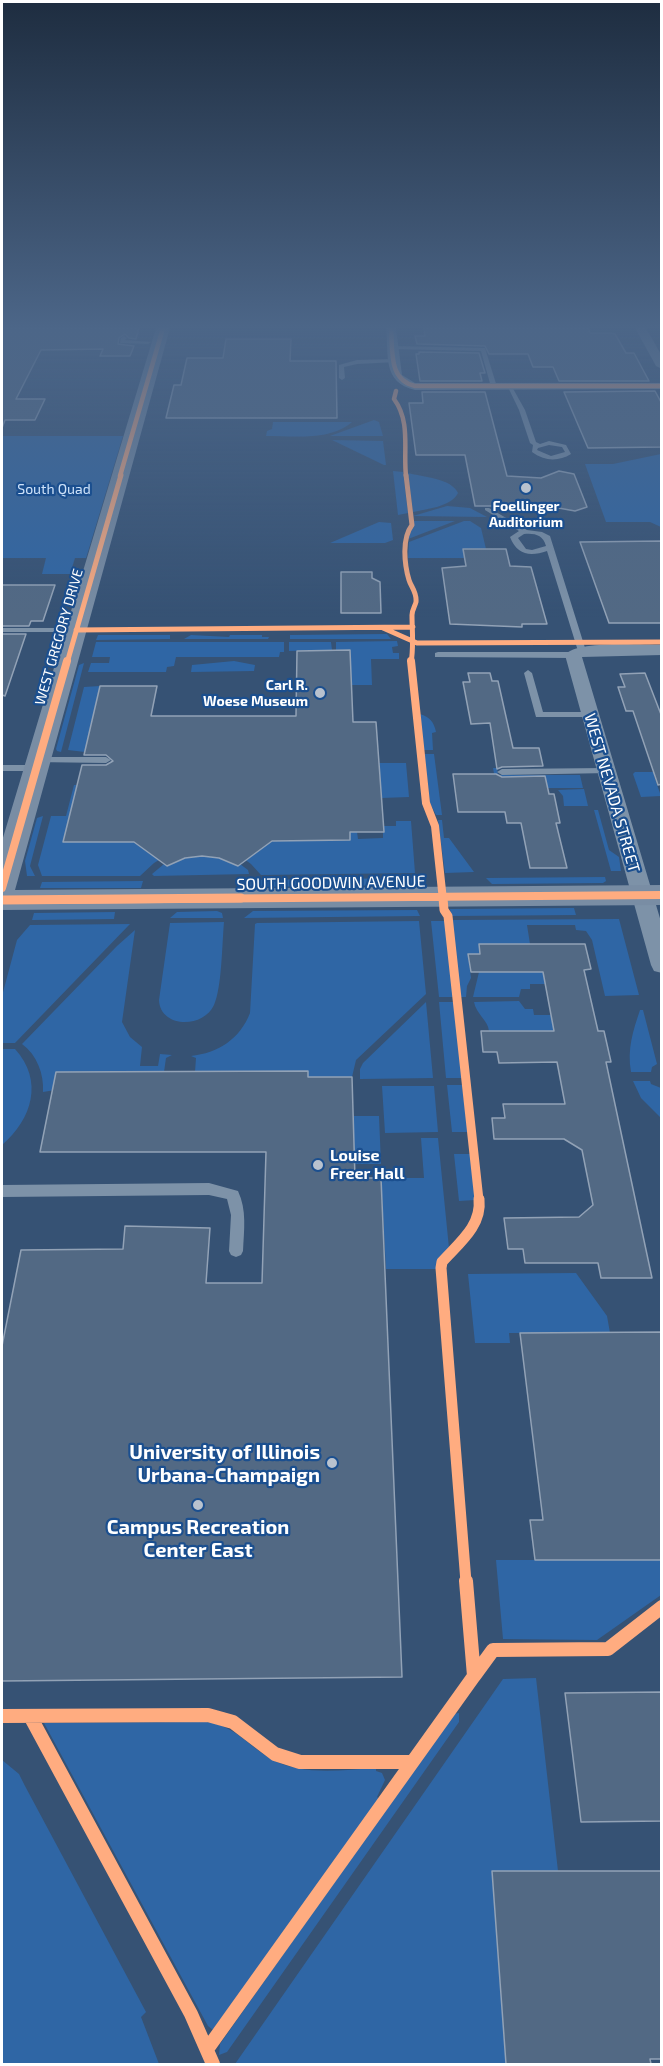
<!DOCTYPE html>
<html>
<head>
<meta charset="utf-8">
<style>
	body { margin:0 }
	#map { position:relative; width:663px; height:2066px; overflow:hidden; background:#365274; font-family:"Exo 2",sans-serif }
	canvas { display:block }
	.frame { position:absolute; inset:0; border:3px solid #fff; pointer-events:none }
</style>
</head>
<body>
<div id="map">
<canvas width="663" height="2066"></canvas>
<div class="frame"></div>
</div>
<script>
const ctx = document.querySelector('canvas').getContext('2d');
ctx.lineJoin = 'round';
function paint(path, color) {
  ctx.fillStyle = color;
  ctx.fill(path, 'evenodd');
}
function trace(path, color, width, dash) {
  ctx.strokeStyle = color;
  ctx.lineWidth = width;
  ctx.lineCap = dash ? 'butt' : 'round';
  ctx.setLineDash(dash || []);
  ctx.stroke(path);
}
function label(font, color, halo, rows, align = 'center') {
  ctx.font = font + ' "Exo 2",sans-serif';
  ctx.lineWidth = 4.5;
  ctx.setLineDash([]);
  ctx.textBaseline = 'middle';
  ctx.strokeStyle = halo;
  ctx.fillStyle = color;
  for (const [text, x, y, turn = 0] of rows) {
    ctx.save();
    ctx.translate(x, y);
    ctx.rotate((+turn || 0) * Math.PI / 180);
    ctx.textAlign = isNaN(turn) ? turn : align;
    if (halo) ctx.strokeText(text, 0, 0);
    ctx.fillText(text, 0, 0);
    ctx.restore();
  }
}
const green = new Path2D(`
	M374 420 379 422 383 436H330Z
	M273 422H352C330 441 295 436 266 436L267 431 272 429Z
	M2 436H123L87 555 86 558H75L70 574H42L46 558H2Z
	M332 440 383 441 386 465H384Z
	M661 454V527L650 522H606L585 464H613Z
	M393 471 403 472 408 513 398 515Z
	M408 473C423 477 451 478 458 493 451 507 426 509 413 512Z
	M447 506 470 508 487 517 413 516Z
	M414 521H455L408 539V533L414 527Z
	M464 521H470L481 528 486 549 465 558H408L409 542Z
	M379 522 391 523 393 540 385 543H330Z
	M387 634 391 639H290V635Z
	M98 635H170V639L96 640Z
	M191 635 229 637 230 635H262V637H269L268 639H184Z
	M397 641 398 646 392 647 393 653H399V659H371L372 685H351L336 650V642Z
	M96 642H284V652H280L279 657H176L174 666 167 667 166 672H88L91 663H109L110 657H92Z
	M289 642H331L332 650 289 651Z
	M234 661 255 665 254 671 191 672 192 665Z
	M84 663 61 752 57 751 56 749 79 665Z
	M100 686 85 752 68 750 84 687Z
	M420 714C430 717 434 722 436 732L432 733 433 750H424Z
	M424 754H434L442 815H436L430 803Z
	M379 763H406L409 797 381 798Z
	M493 768H497L498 775H580L583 788H505L496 784Z
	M635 772H661V775L654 776 661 796 641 797 633 774Z
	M74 785H77L190 841 154 863 140 876H42L38 865 51 816H66Z
	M584 789 588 806H564L563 796 558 790Z
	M594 810H598L609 850 619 857 621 871H611Z
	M43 816 30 866 35 876H27L25 861 37 818Z
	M438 820H442L444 838H449L474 872 445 873Z
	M396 821H411L415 873 261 875 251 864 220 841 350 840V832H357L358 839 383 838V826H396Z
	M202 856 219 858 237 866 240 864 248 870 249 874 154 876 152 874 164 864 168 866 185 858Z
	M605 877 606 881 603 883 492 884 486 878Z
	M415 878 416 883 414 885 250 887 251 880Z
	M143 881 141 888H40L42 882Z
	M574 908 576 915 451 916 450 909Z
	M417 910 420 916 244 918 253 911Z
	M217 911 222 913 223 918H170L177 912Z
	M115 912 114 919 32 920 34 913Z
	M619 919 639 995 605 996 592 940 586 931 576 930 575 925H527L530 944H479L480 954H468L471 978 467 986 466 997H460L452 920Z
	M419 921 426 994 356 1060 352 1077H308V1071L195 1072 196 1058 191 1056C218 1053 240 1039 250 1013L255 924 257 923Z
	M431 921H445L454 997H439Z
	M224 922C222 944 222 987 214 1005 203 1029 160 1028 159 1000L170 923Z
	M130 924 15 1043H2V996L17 940 30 925Z
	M135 930 122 1022 130 1037 142 1047 140 1066H158L160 1054 172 1055 166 1058 164 1072 43 1092C44 1074 37 1055 22 1044L117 946Z
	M479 972H543L545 984H530V989H521L519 997H473Z
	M519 1001 525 1009H533L534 1015H551L554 1031H489C488 1020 476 1014 474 1002Z
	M426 1002 433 1078 360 1079V1069L363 1063Z
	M439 1002H454L462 1078H446Z
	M640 1010H643L657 1064 652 1067 651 1072H631C627 1049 633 1031 640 1010Z
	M2 1049H15C44 1081 32 1119 2 1145Z
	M633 1081H650L651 1084 661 1088V1118L641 1098Z
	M447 1085H462L468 1132H452Z
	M382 1086H434L438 1132 385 1133Z
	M353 1116H379L381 1164H354Z
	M421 1138H438L449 1248 440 1258 437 1269H386L381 1178H424Z
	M454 1154H471L475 1200 459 1201Z
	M576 1273 607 1316 610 1333H509L510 1343H475L468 1274Z
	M496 1560H661V1595L597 1640 503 1639Z
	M536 1678 558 1871H492L506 2064H235L503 1679Z
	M459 1713V1722L227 2052 219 2055 220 2044 453 1714Z
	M207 1722C237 1727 247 1745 271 1759 302 1776 341 1770 376 1768V1771L382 1773 385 1780 377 1797 379 1799 213 2030 208 2026 44 1723Z
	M2 1760 19 1774 25 1786 146 2012 141 2017 159 2064H2Z`);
const building = new Path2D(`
	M2 328H139L136 339 129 338 125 334 119 338 118 344 134 346 130 356H100L103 349 41 350 16 399H45L35 420H5L2 428Z
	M424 328H588L590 333H611L615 334 626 353H634L649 381H559L553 367H533L528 354H489L485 346 417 344 415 336H425Z
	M226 339H291L290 361H336L337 418H166L174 385H181L187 358H223Z
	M419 352 479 353 485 373H480L482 381H420L416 354H419Z
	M655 391 662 404V447L588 448 564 392Z
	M422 392H485L507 476 541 478 559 471 574 474 587 507 575 511 553 507 529 510 507 506H475L465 455H416L409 403H423Z
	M662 541V623H609L580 542Z
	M463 549H506L510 566 531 567 547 624H522V627L450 624 442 568 466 566Z
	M341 572H372V578L380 582 381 613H341Z
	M2 585H55L43 621H31L29 626H2Z
	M2 634H26L5 696 2 695Z
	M350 650 353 722H376L384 832H350V840L272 841 238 866 219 858 202 856 185 858 167 866 134 842H63L82 765H106L113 761 106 755H84L100 686H157L151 716H296L297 651Z
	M468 673H490L492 681H498L513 748H539L543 766 502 767 497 769 490 723 471 724 463 682H470Z
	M645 673 662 717V784L658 785 633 711H626L618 687H625L620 674Z
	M453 774H496L502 777 545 776 549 794H554L560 823H556L567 868H530L521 823H507L505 812H458Z
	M479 944H585L591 969 584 970 598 1031H604L611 1062H606L652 1278H601L598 1263H525L523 1249H508L504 1218 579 1217 593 1205 582 1150 564 1139H494L492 1118H505L503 1104H565L557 1062 499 1063 497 1052H483L481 1031H554L543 972H471L468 954H480Z
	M308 1071V1077H352L355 1178H381L402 1677 2 1681V1346L21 1250 123 1249 125 1226 210 1228 206 1283H262L266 1152H40L56 1072Z
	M662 1332V1560H535L530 1520H543L520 1333Z
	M662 1692V1821L581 1822 565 1693Z
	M492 1871H662V2059H650L651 2064H506Z`);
const lane = new Path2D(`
	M124 336 127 338 125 340 151 342 148 344 120 343 121 338Z
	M393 346 485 348 497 387 494 389 491 387 481 351 391 349Z
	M394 359 396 362 357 364 344 367 345 378 342 380 339 378V365L357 360Z
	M507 385H511L525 410 536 442 540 444 549 441 566 445 571 454C558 462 544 461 532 452L533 445 530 443 519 410ZM549 445 562 447 565 452 551 456 537 450 538 448Z
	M485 508H489L527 530 542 532 550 536 586 651 585 653 578 651 547 551C530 557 517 555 510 537L519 531 485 510ZM524 534C535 533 543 535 546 546L532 550 526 549 518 538Z
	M2 628H76L80 630 76 632H2Z
	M438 652H573L577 655 573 658 435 657V653Z
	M528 670 532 673 543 712H589L593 715 592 717H536L524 673Z
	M37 757H106L111 760 106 763 34 762 32 760Z
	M2 765H35L40 768 35 771H2Z
	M606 768 611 771 609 773 502 775 497 772 502 769Z
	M209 1183 238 1191C247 1210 244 1230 243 1251L241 1255 236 1257 231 1255 229 1251 231 1215 227 1199 209 1195 2 1197V1185Z`);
const street = new Path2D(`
	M386 328H396L402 375 415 383H662V389L415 390C382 382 389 356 386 328Z
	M635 328H646L662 356V369L656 366Z
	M662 645V655L582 657 662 925V973L654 971 651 965 565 655C576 640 641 645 662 645Z`);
const secondary = new Path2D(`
	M156 328H170L15 890 662 885V905L2 910V841Z`);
const cyclewayFar5 = new Path2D(`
	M391 328C393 350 388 380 415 386H662
	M396 391 394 399C411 422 403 450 406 476
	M120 476 163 328`);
const cyclewayFar4 = new Path2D(`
	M406 475 412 525C402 538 404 563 409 580 411 587 417 592 416 602 415 606 412 610 412 615 412 632 414 646 411 663
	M383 628 417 643 662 642
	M76 630 413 627
	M67 663 121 475`);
const cyclewayFar3 = new Path2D(`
	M411 661 426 803 435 826 443 900
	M2 888 67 661
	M43 900 662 895`);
const cyclewayFar2 = new Path2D(`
	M443 898 444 910 448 916 479 1200
	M2 900 241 898`);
const cyclewayFar1 = new Path2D(`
	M466 1582 441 1268 442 1262C459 1243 482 1226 479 1199`);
const cycleway = new Path2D(`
	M474 1676 493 1650 608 1649 662 1607
	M2 1716 208 1715 233 1722 275 1754 300 1762H412
	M30 1716 191 2014 213 2064
	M208 2048 474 1676 466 1581`);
const markers = [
	[526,488,6,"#b9c2ce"],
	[320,693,6,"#b9c2ce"],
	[318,1165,6,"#b9c2ce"],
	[332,1463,6,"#b9c2ce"],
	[198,1505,6,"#b9c2ce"]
];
const farParknames = [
	["South Quad",54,489]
];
const farPoinames = [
	["Foellinger",526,506],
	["Auditorium",526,522],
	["Carl R.",308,685,"right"],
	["Woese Museum",308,701,"right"]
];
const farStreetnames = [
	["WEST GREGORY DRIVE",59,637,-74]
];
const streetNames = [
	["WEST NEVADA STREET",612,793,74],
	["SOUTH GOODWIN AVENUE",331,883,-1]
];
const poiNames = [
	["Louise",330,1156],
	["Freer Hall",330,1174]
];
const nearPoinames = [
	["University of Illinois",320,1452],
	["Urbana-Champaign",320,1475],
	["Campus Recreation",198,1527,"center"],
	["Center East",198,1550,"center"]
];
paint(green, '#2f66a5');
paint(building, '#526984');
trace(building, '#92a2b6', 1.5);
paint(lane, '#7d92a8');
paint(street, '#7d92a8');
paint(secondary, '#798da4');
trace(cyclewayFar5, '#ffac80', 4.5);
trace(cyclewayFar4, '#ffac80', 5);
trace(cyclewayFar3, '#ffac80', 8);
trace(cyclewayFar2, '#ffac80', 9);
trace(cyclewayFar1, '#ffac80', 11);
trace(cycleway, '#ffac80', 14);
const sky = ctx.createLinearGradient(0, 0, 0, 618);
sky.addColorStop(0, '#1e2d40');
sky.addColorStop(0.53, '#4c6688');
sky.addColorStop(1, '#4c668800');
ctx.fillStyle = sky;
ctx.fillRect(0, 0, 663, 618);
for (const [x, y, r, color] of markers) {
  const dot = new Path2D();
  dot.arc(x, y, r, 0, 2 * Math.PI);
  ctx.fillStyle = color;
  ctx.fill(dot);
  trace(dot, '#1b4f8f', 2);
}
label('14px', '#cfe3fa', '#1b4f8f', farParknames);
label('bold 14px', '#fff', '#1b4f8f', farPoinames);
label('14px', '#fff', '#1b4f8f', farStreetnames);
label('16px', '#fff', '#1b4f8f', streetNames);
label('bold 16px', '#fff', '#1b4f8f', poiNames, 'left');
label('bold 20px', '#fff', '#1b4f8f', nearPoinames, 'right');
</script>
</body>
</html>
